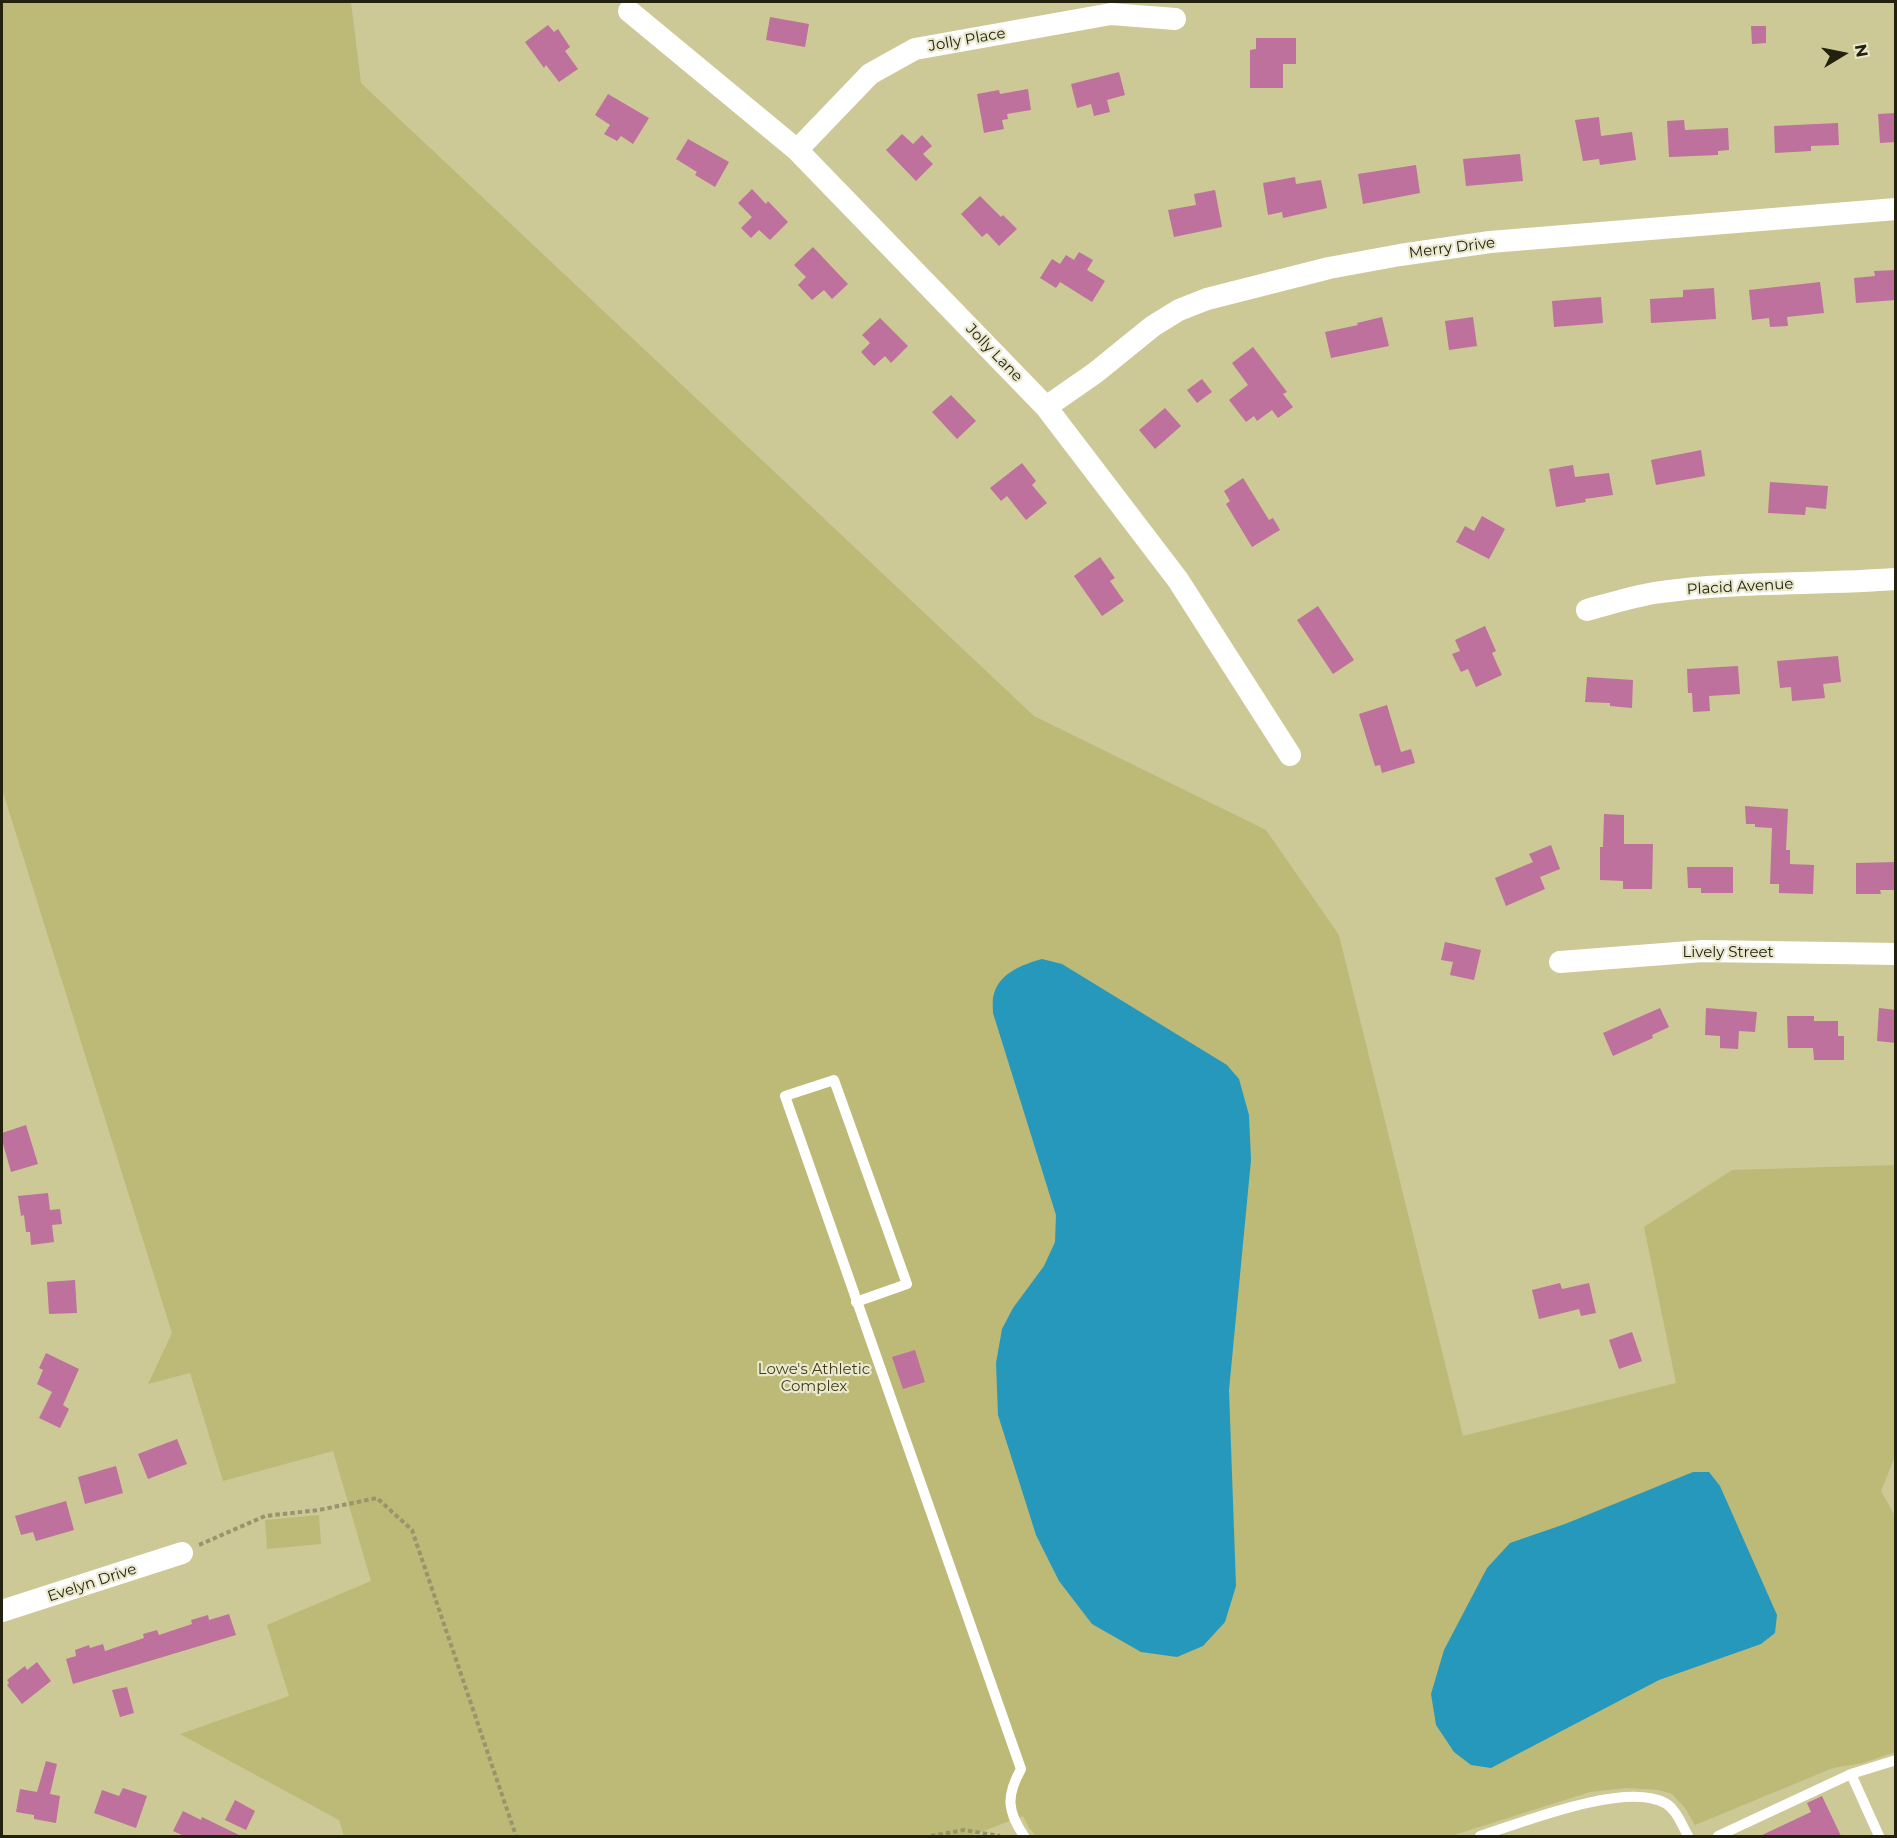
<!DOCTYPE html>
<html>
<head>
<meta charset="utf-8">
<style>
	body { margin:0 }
	#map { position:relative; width:1897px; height:1838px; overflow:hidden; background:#ccc996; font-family:Montserrat,sans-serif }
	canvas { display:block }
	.frame { position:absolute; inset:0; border:3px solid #22210d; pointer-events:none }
	.north { position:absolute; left:1813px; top:24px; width:60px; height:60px; -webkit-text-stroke:4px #eae9cf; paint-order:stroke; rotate:80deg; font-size:16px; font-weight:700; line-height:24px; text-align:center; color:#22210d }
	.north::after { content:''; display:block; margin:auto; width:21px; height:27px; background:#22210d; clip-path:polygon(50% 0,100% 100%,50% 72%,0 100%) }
</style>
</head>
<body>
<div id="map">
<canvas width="1897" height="1838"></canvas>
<div class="frame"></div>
<div class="north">N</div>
</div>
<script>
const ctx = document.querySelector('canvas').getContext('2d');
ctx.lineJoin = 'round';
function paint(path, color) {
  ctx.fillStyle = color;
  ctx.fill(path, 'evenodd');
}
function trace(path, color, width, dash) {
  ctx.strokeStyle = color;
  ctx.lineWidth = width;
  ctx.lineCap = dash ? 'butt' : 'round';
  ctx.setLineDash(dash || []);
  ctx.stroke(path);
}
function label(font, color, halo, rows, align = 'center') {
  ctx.font = font + ' Montserrat,sans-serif';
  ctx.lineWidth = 4.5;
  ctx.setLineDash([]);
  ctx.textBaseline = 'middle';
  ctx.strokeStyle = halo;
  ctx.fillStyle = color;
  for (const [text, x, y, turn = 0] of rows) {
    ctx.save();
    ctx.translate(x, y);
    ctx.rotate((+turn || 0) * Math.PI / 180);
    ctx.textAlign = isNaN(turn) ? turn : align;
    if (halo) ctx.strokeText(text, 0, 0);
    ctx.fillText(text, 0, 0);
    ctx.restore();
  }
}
const green = new Path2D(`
	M2 2H351L361 83 1034 716 1266 830 1339 935 1463 1436 1676 1383 1644 1227 1732 1170 1895 1165 1896 1454 1881 1491 1895 1516V1752L1863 1763 1833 1768 1695 1825 1685 1808 1672 1794 1658 1790 1626 1788 1590 1792 1451 1836H1036L1029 1828 1023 1816 970 1836H344L339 1820 180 1734 289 1696 267 1625 371 1581 333 1451 223 1481 190 1373 148 1384 172 1333 2 789Z
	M319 1515 321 1544 267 1549 265 1520Z`);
const water = new Path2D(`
	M1042 959 1062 964 1227 1065 1239 1079 1249 1115 1251 1160 1229 1390 1236 1586 1225 1622 1203 1646 1177 1657 1141 1652 1092 1624 1059 1581 1036 1535 998 1415 996 1363 1002 1329 1013 1308 1044 1266 1055 1242 1056 1215 993 1013C993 1007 992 999 994 994 999 973 1024 964 1042 959Z
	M1693 1472H1709L1720 1486 1777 1615 1775 1633 1761 1644 1659 1680 1491 1768 1471 1765 1454 1752 1436 1725 1431 1694 1444 1650 1487 1568 1510 1543 1565 1524Z`);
const building = new Path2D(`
	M770 17 809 24 805 47 766 40Z
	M548 25 554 32 558 29 570 47 565 51 578 69 559 82 546 65 544 68 525 42Z
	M1751 26H1766V43L1752 44Z
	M1256 38H1296V64H1283V88H1250V50L1256 49Z
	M1119 72 1125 95 1107 100 1110 112 1094 116 1091 104 1077 108 1071 84Z
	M1028 89 1031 110 1007 114 1008 119 1002 120 1004 129 984 133 977 94 999 90 1000 94Z
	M608 94 649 118 633 144 621 136 617 141 604 134 610 125 595 115Z
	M1896 113V142L1880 143 1878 114Z
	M1599 117 1601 136 1632 132 1636 160 1600 165 1599 159 1583 161 1575 120Z
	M1684 120 1685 130 1728 128 1729 150 1718 151V155L1669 157 1667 121Z
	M1838 123 1839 145 1811 146V151L1775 153 1774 126Z
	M902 134 913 144 922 135 932 146 923 154 933 164 916 181 886 150Z
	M688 139 729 162 715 187 695 175 697 172 676 159Z
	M1520 154 1523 181 1466 186 1463 159Z
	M1416 165 1420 193 1363 204 1358 174Z
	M1295 177 1296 184 1321 180 1327 208 1283 218 1282 212 1268 215 1263 183Z
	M752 189 766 204 768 201 788 222 770 240 759 230 751 238 741 228 752 217 738 203Z
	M1215 190 1222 227 1174 237 1168 210 1196 205 1194 194Z
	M980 196 1001 217 1003 215 1017 229 999 246 987 233 982 237 961 214Z
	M813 247 848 284 832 299 824 290 812 300 798 285 806 277 794 265Z
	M1079 252 1093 260 1087 270 1105 281 1092 302 1060 282 1056 288 1040 278 1052 259 1060 264 1066 255 1074 260Z
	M1896 270V300L1856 303 1854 278 1875 276 1874 271Z
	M1820 282 1824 313 1787 317 1788 326 1770 327 1769 318 1752 320 1749 290Z
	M1714 288 1716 319 1651 323 1650 299 1683 297V290Z
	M1601 297 1603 323 1554 327 1552 301Z
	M1382 317 1389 346 1331 358 1325 332 1358 325 1357 323Z
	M1473 317 1477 346 1449 350 1445 321Z
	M880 318 908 346 891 363 885 356 874 366 861 352 870 343 862 335Z
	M1253 347 1287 392 1283 394 1293 407 1278 418 1272 410 1257 421 1254 416 1246 422 1229 400 1248 385 1232 363Z
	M1202 379 1212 392 1197 403 1187 390Z
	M951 395 976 421 957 439 932 412Z
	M1165 408 1181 426 1155 449 1139 430Z
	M1701 450 1705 476 1656 485 1651 460Z
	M1022 463 1036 481 1032 485 1047 503 1026 520 1007 496 1001 501 990 488Z
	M1573 465 1575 477 1609 473 1613 495 1585 499 1586 502 1556 507 1549 469Z
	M1243 478 1269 520 1273 518 1280 530 1252 547 1226 504 1230 501 1224 491Z
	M1770 482 1828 486 1826 509 1806 507 1805 515 1768 513Z
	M1482 516 1505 529 1489 559 1456 542 1465 526 1474 531Z
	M1100 557 1115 578 1110 581 1124 601 1102 616 1074 576Z
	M1318 606 1354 660 1333 674 1297 620Z
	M1485 626 1496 651 1492 653 1502 675 1476 687 1468 669 1461 672 1452 654 1460 651 1455 640Z
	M1838 656 1841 682 1823 684 1825 698 1792 701 1791 687 1780 688 1777 661Z
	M1738 666 1740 694 1709 696 1710 711 1693 712 1692 693H1688L1687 669Z
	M1587 677 1633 680 1632 708 1610 706V703L1585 702Z
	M1387 705 1401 752 1411 749 1415 763 1382 773 1380 765 1375 766 1359 714Z
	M1745 806 1788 809 1786 850H1790V864L1814 865 1813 894 1779 893V884H1770L1772 828 1755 827V824H1746Z
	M1604 814 1624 815V844H1653L1652 889H1623V881L1600 880V847H1603Z
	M1551 845 1560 869 1540 877 1545 889 1506 906 1495 878 1533 862 1529 854Z
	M1896 862V890H1880L1881 894H1856V863Z
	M1687 867H1733V893H1701V888H1688Z
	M1445 942 1481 950 1474 980 1450 975 1453 962 1441 960Z
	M1660 1008 1669 1027 1652 1035 1653 1038 1613 1056 1603 1033Z
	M1706 1008 1757 1012 1755 1032 1739 1031 1738 1049 1720 1048V1036L1705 1035Z
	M1879 1008 1896 1010V1043L1877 1041Z
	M1787 1016H1814V1021H1838V1036H1844V1060H1814L1813 1048H1788Z
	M26 1125 38 1164 11 1172 2 1140V1133Z
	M48 1193 50 1210 60 1209 62 1224 52 1225 54 1242 31 1245 30 1232H26L24 1215 21 1216 18 1196Z
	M75 1280 77 1313 49 1314 47 1282Z
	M1560 1283 1562 1289 1589 1283 1596 1313 1581 1316 1579 1309 1539 1319 1532 1290Z
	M1632 1332 1642 1361 1619 1369 1609 1340Z
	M915 1350 925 1382 903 1389 892 1357Z
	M46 1353 79 1369 63 1405 69 1409 60 1428 39 1418 52 1392 37 1384 43 1370 39 1368Z
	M177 1439 187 1464 148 1479 138 1454Z
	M116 1466 123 1493 85 1504 78 1477Z
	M66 1501 74 1530 36 1541 33 1532 21 1535 15 1516Z
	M229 1614 236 1635 73 1684 66 1659 76 1656 75 1650 89 1645 90 1648 103 1644 105 1651 144 1638 143 1634 157 1630 159 1635 192 1624 191 1620 208 1615 209 1620Z
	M37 1662 51 1681 22 1704 7 1685 9 1683 7 1680 25 1666 27 1670Z
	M127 1687 134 1713 120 1717 112 1690Z
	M46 1761 57 1764 50 1794 60 1796 56 1823 34 1819V1815L16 1812 20 1789 37 1792Z
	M123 1788 147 1796 136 1828 94 1813 102 1790 119 1796Z
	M1822 1796 1841 1836H1760L1811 1812 1807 1803Z
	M235 1800 255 1811 246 1830 225 1820Z
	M183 1811 201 1820 202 1817 241 1836H184L173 1831Z`);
const path = new Path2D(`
	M199 1545 265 1516 319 1510 377 1498 412 1530 516 1836
	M931 1836 964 1830 1000 1836`);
const service = new Path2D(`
	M856 1302 907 1284 834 1080 785 1096 1021 1769C1006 1796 1007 1811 1024 1836
	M1851 1774 1879 1836
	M1480 1836C1521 1823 1625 1781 1665 1803 1676 1809 1682 1825 1688 1836
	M1718 1836 1851 1774 1896 1760`);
const minor = new Path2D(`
	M629 11 797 150 1046 407 1178 580 1290 755
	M797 150 870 74 915 49 1111 14 1175 19
	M1046 407 1095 373 1153 326 1179 310 1207 299 1329 268 1400 255 1490 242 1896 209
	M1587 610C1609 604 1631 597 1654 593 1733 581 1815 585 1896 579
	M1560 962 1703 951 1896 954
	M2 1611 182 1553`);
const streetNames = [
	["Jolly Place",967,40,-10],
	["Merry Drive",1452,248,-7],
	["Jolly Lane",994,353,46],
	["Placid Avenue",1740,587,-3],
	["Lively Street",1728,953],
	["Evelyn Drive",92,1583,-18]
];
const parkNames = [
	["Lowe's Athletic",814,1370],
	["Complex",814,1387]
];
paint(green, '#bdb976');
paint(water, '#2698bc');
paint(building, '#bd719c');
trace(path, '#98956c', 4, [4.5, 3]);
trace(service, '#fff', 10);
trace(minor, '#fff', 22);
label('15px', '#22210d', '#eae9cf', streetNames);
label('15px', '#403d17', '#eae9cf', parkNames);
</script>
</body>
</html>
